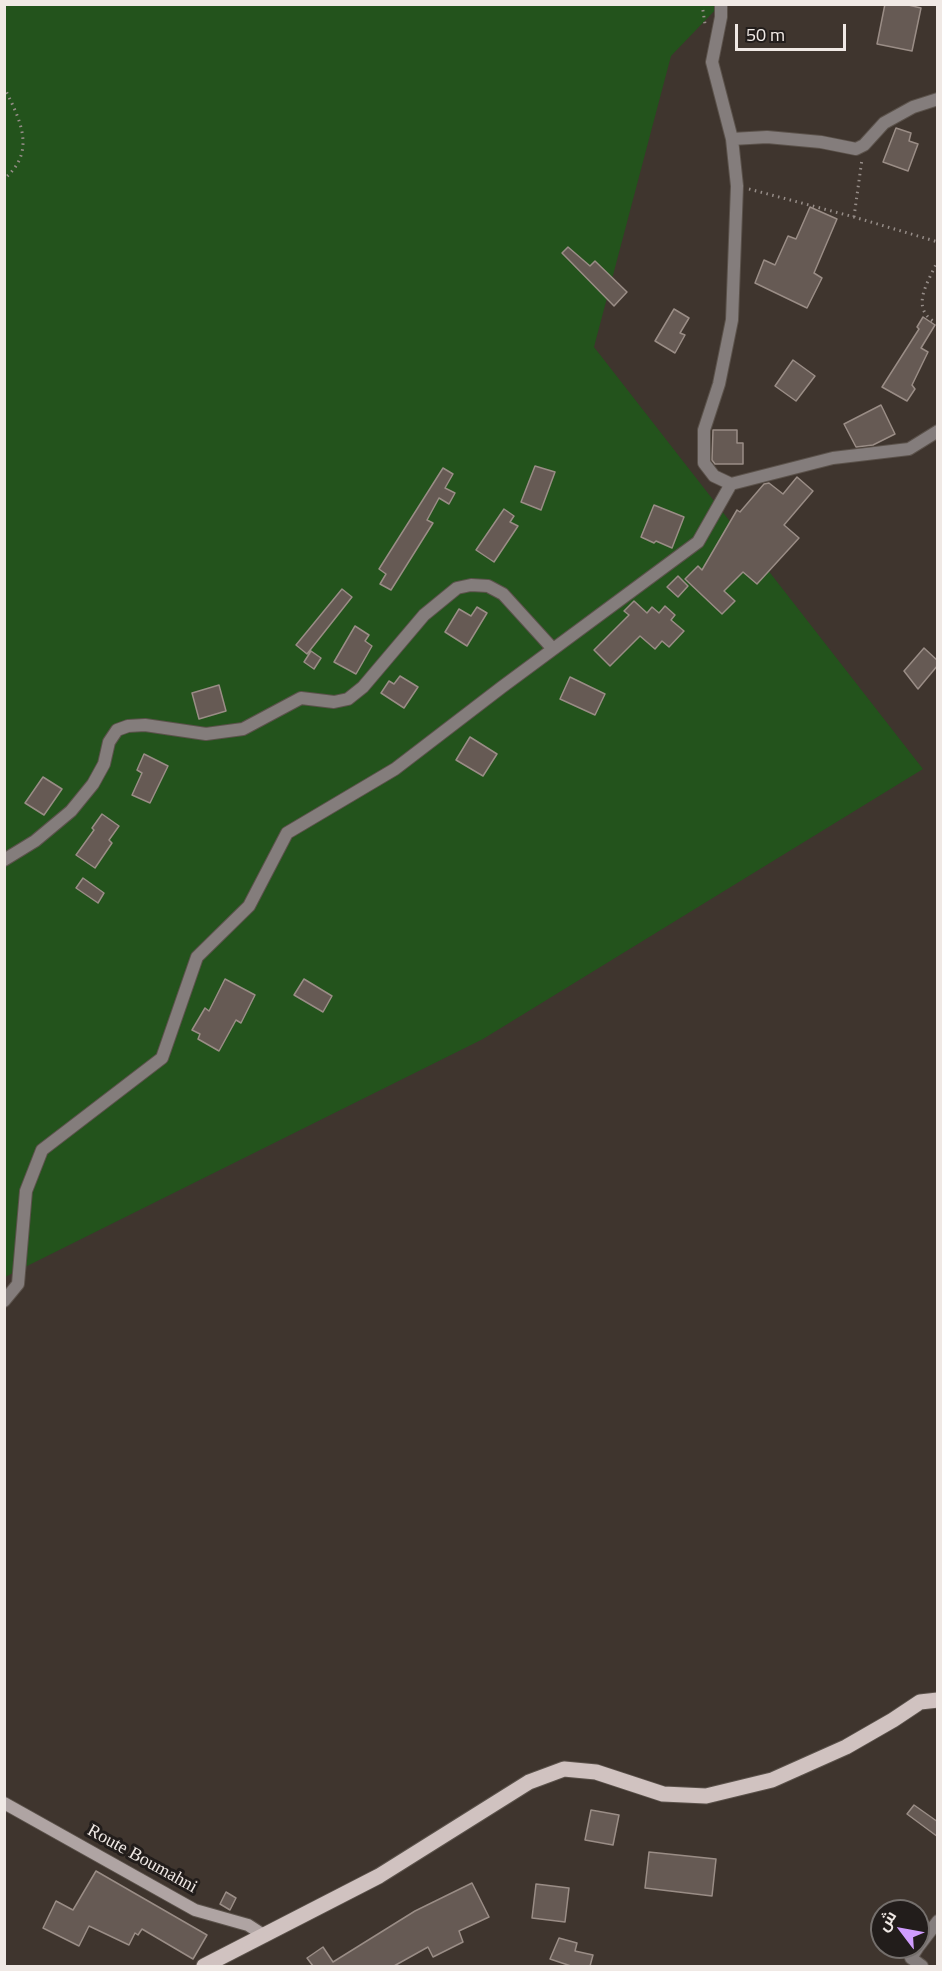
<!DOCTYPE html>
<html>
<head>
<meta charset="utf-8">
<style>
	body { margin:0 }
	#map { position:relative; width:942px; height:1971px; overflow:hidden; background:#3f352e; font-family:Georgia,Cairo,serif }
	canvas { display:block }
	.frame { position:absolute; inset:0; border:6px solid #f0e9e5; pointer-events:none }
	.north { position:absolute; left:870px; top:1899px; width:60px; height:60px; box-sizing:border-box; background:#221d1b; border:2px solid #746f6c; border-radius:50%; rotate:302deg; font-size:16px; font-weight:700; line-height:24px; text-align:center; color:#f0e9e5 }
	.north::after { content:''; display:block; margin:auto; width:21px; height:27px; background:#d09dfe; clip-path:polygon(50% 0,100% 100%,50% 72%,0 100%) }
	.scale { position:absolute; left:735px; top:24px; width:111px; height:27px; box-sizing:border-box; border:3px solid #f0e9e5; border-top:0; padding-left:8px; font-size:18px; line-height:21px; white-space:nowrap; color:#f0e9e5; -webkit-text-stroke:4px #221d1b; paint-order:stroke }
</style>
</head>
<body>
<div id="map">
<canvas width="942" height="1971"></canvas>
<div class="frame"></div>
<div class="north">ش</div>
<div class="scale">50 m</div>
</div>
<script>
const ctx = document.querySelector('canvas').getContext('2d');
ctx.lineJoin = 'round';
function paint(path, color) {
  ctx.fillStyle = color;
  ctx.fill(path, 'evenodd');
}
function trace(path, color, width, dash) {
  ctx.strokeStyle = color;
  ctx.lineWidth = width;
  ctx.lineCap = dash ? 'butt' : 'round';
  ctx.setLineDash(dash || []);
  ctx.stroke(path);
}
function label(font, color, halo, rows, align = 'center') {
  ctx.font = font + ' Georgia,serif';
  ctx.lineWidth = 6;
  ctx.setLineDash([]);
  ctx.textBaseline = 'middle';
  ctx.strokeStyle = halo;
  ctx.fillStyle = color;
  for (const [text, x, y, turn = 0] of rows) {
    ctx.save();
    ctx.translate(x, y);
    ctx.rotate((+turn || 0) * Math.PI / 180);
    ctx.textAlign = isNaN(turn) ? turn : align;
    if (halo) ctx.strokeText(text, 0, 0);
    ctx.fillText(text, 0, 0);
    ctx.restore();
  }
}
const green = new Path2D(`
	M5 5H720L671 56 594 347 923 769 483 1039 5 1277Z`);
const building = new Path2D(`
	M885 4H904L921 8 912 51 877 44Z
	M896 128 911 133 909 141 918 144 908 171 883 162Z
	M810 207 837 219 814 273 822 278 807 308 755 283 764 260 775 265 788 236 796 239Z
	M568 247 590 266 595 261 627 292 614 306 562 253Z
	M674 309 689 318 680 333 685 335 675 353 655 341Z
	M923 317 935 325 921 348 928 352 912 385 915 389 907 401 882 387 919 329 917 327Z
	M793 360 815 376 796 401 775 386Z
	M881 405 895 434 873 445 856 447 844 424Z
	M713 430H737V443H743V464H715L712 460Z
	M535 466 555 472 541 510 521 502Z
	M443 468 453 474 445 488 455 493 449 504 439 498 427 520 433 523 391 590 380 584 386 574 379 569Z
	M797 477 813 491 784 525 799 538 757 584 743 572 724 591 735 601 722 614 685 579 698 566 702 570 737 510 740 512 764 484 769 483 783 494Z
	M654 505 684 517 672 548 656 541 654 543 641 537Z
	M504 509 514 516 510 522 518 526 494 562 476 550Z
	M678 576 688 586 678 597 667 587Z
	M342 589 352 597 307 654 296 645Z
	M634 601 647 613 652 607 659 613 665 606 675 615 671 620 684 631 669 647 662 641 655 649 640 636 610 666 594 650 629 615 624 611Z
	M477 607 487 613 467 646 445 632 459 609 471 616Z
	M355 626 369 635 365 641 372 646 356 674 334 662Z
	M924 648 938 661V665L918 689 904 671Z
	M311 651 321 658 314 669 304 662Z
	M400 676 418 687 404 708 381 693 389 681 394 684Z
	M570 677 605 694 595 715 560 699Z
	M219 685 226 711 199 719 192 693Z
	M470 737 497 754 483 776 456 760Z
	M144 754 168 766 150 803 132 795 142 773 137 770Z
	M43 777 62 789 44 815 25 803Z
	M102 814 119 826 109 840 112 843 95 868 76 855 94 830 92 828Z
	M83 878 104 893 98 903 76 888Z
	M225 979 255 995 241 1023 236 1020 219 1051 198 1039 200 1034 192 1030 205 1008 209 1011Z
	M304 979 332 996 323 1012 294 995Z
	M914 1805 938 1822V1837L907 1814Z
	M591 1810 619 1815 613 1845 585 1840Z
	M649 1852 716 1859 712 1896 645 1888Z
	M96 1871 207 1935 193 1959 142 1929 138 1935 135 1933 129 1945 89 1926 79 1946 43 1928 56 1901 73 1910Z
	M472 1883 489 1917 459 1931 463 1942 433 1957 428 1947 394 1966H313L307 1958 323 1947 333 1962 415 1911Z
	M536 1884 569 1888 565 1922 532 1918Z
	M226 1892 236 1898 230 1910 220 1904Z
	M559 1938 577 1943 575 1951 593 1955 590 1966H571L550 1959Z`);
const path = new Path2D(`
	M702 4 705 24
	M4 87C19 118 38 151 4 179
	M749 189 854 217 938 242
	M854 217 862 159
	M938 260C928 283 908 309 938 324`);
const minor = new Path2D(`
	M721 4V17L712 62 732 139 737 186 732 320 719 384 704 430V463L714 476 731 484
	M732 139 767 137 821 142 856 149 864 145 884 123 913 107 938 99
	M4 860 35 841 71 811 93 784 104 764 109 742 117 730 128 726 145 725 206 734 243 729 301 698 334 702 348 699 363 687 424 615 457 588 471 585 488 586 503 594 553 649
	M4 1301 18 1284 26 1191 42 1150 162 1058 197 957 249 906 287 833 395 769 502 687 698 542 731 484 833 458 909 449 938 431
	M918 1947 938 1921
	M918 1947 911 1958 922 1966`);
const secondary = new Path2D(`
	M4 1803 195 1910 248 1925 265 1936`);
const primary = new Path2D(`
	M204 1966 379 1876 529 1782 564 1769 596 1772 663 1794 706 1796 772 1780 846 1747 893 1720 920 1702 938 1700`);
const streetNames = [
	["Route Boumahni",142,1859,29]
];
paint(green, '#23531c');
paint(building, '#665a54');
trace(building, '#9a8d86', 1.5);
trace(minor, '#5b524b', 14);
trace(secondary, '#5b524b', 14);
trace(primary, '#5b524b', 17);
trace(path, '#968d88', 3, [1.5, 4.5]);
trace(minor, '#847d7c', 12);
trace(secondary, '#afa4a3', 12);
trace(primary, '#d0c2c0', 15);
label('18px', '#f0e9e5', '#221d1b', streetNames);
</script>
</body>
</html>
